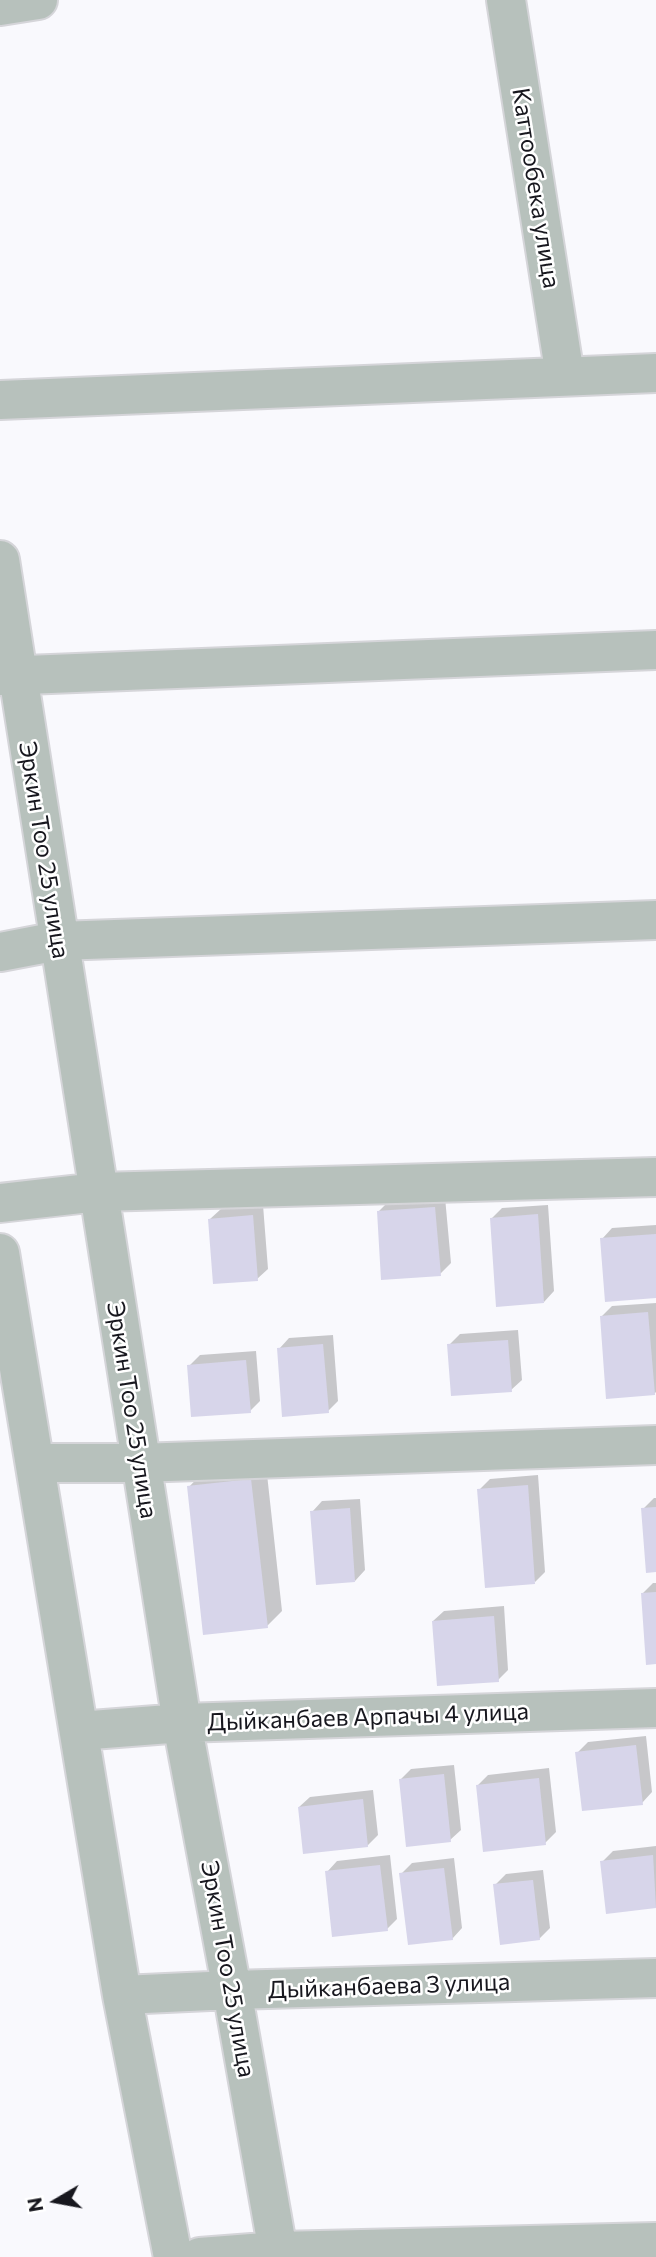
<!DOCTYPE html>
<html>
<head>
<meta charset="utf-8">
<style>
	body { margin:0 }
	#map { position:relative; width:656px; height:2257px; overflow:hidden; background:#f9f9fd; font-family:Commissioner,sans-serif }
	canvas { display:block }
	.north { position:absolute; left:21px; top:2166px; width:70px; height:70px; -webkit-text-stroke:5px #fff; paint-order:stroke; rotate:260deg; font-size:19px; font-weight:700; line-height:28px; text-align:center; color:#17171e }
	.north::after { content:''; display:block; margin:auto; width:24px; height:32px; background:#17171e; clip-path:polygon(50% 0,100% 100%,50% 72%,0 100%) }
</style>
</head>
<body>
<div id="map">
<canvas width="656" height="2257"></canvas>
<div class="north">N</div>
</div>
<script>
const ctx = document.querySelector('canvas').getContext('2d');
ctx.lineJoin = 'round';
function paint(path, color) {
  ctx.fillStyle = color;
  ctx.fill(path, 'evenodd');
}
function trace(path, color, width, dash) {
  ctx.strokeStyle = color;
  ctx.lineWidth = width;
  ctx.lineCap = dash ? 'butt' : 'round';
  ctx.setLineDash(dash || []);
  ctx.stroke(path);
}
function label(font, color, halo, rows, align = 'center') {
  ctx.font = font + ' Commissioner,sans-serif';
  ctx.lineWidth = 5;
  ctx.setLineDash([]);
  ctx.textBaseline = 'middle';
  ctx.strokeStyle = halo;
  ctx.fillStyle = color;
  for (const [text, x, y, turn = 0] of rows) {
    ctx.save();
    ctx.translate(x, y);
    ctx.rotate((+turn || 0) * Math.PI / 180);
    ctx.textAlign = isNaN(turn) ? turn : align;
    if (halo) ctx.strokeText(text, 0, 0);
    ctx.fillText(text, 0, 0);
    ctx.restore();
  }
}
const shadow = new Path2D(`
	M445 1197 451 1263 440 1274 378 1212 389 1201Z
	M263 1205 268 1269 257 1279 210 1219 221 1209Z
	M548 1205 554 1291 544 1302 492 1218 502 1208Z
	M656 1225V1296L602 1239 612 1228Z
	M656 1303V1392L654 1394 601 1317 612 1306Z
	M518 1330 522 1380 511 1390 449 1345 460 1334Z
	M333 1335 338 1401 328 1411 279 1349 289 1338Z
	M256 1351 260 1401 250 1411 189 1366 200 1355Z
	M266 1465 282 1611 267 1626 189 1487 203 1472Z
	M538 1475 545 1572 535 1582 479 1490 490 1479Z
	M654 1498H656V1570L643 1509Z
	M360 1499 365 1570 355 1581 312 1512 322 1501Z
	M653 1583H656V1663L642 1594Z
	M504 1606 508 1670 498 1680 433 1621 444 1611Z
	M646 1736 652 1792 642 1803 577 1753 588 1742Z
	M454 1765 461 1830 450 1840 400 1780 411 1769Z
	M549 1768 556 1832 545 1843 478 1785 488 1775Z
	M373 1790 378 1835 367 1846 299 1807 310 1797Z
	M656 1846V1907L607 1912 602 1862 613 1851Z
	M390 1855 397 1919 387 1929 327 1872 337 1861Z
	M454 1858 462 1928 452 1939 401 1874 412 1863Z
	M543 1870 550 1928 539 1939 495 1885 506 1874Z`);
const building = new Path2D(`
	M435 1207 441 1276 381 1280 377 1211Z
	M538 1214 544 1303 496 1307 490 1218Z
	M253 1215 258 1281 213 1284 208 1219Z
	M656 1234V1298L605 1302 600 1238Z
	M648 1312 655 1395 606 1399 600 1316Z
	M508 1340 512 1392 451 1396 447 1344Z
	M323 1344 329 1413 282 1417 277 1348Z
	M246 1360 251 1413 191 1417 187 1365Z
	M251 1479 268 1628 203 1635 187 1486Z
	M528 1485 535 1584 485 1588 477 1489Z
	M656 1507V1572L646 1573 641 1508Z
	M350 1508 355 1582 316 1585 310 1511Z
	M656 1592V1664L646 1665 641 1593Z
	M494 1616 499 1682 437 1686 432 1621Z
	M636 1745 643 1805 582 1811 575 1752Z
	M444 1774 451 1842 406 1847 399 1779Z
	M539 1778 546 1845 483 1852 476 1785Z
	M363 1799 368 1847 303 1854 298 1807Z
	M653 1855 656 1908 606 1914 600 1861Z
	M380 1865 388 1931 332 1937 325 1871Z
	M444 1868 453 1940 408 1945 399 1873Z
	M533 1880 540 1940 500 1945 493 1884Z`);
const minor = new Path2D(`
	M506 0 565 376
	M0 6 38 0
	M0 400 656 373
	M0 560 182 1723 232 1990 279 2257
	M0 676 656 650
	M0 952 58 941 656 920
	M0 1203 98 1192 656 1177
	M0 1253 122 1995 173 2257
	M35 1463H139L656 1445
	M79 1731 182 1723 656 1708
	M122 1995 232 1990 656 1978
	M200 2257 278 2251 656 2242`);
const streetNames = [
	["Каттообека улица",536,188,81],
	["Эркин Тоо 25 улица",44,850,81],
	["Эркин Тоо 25 улица",132,1410,81],
	["Дыйканбаев Арпачы 4 улица",368,1717,-2],
	["Эркин Тоо 25 улица",228,1969,80],
	["Дыйканбаева 3 улица",389,1986,-2]
];
paint(shadow, '#0003');
paint(building, '#d7d5ea');
trace(minor, '#d5d5d9', 42);
trace(minor, '#b7c1bc', 38);
label('24px', '#17171e', '#fff', streetNames);
</script>
</body>
</html>
